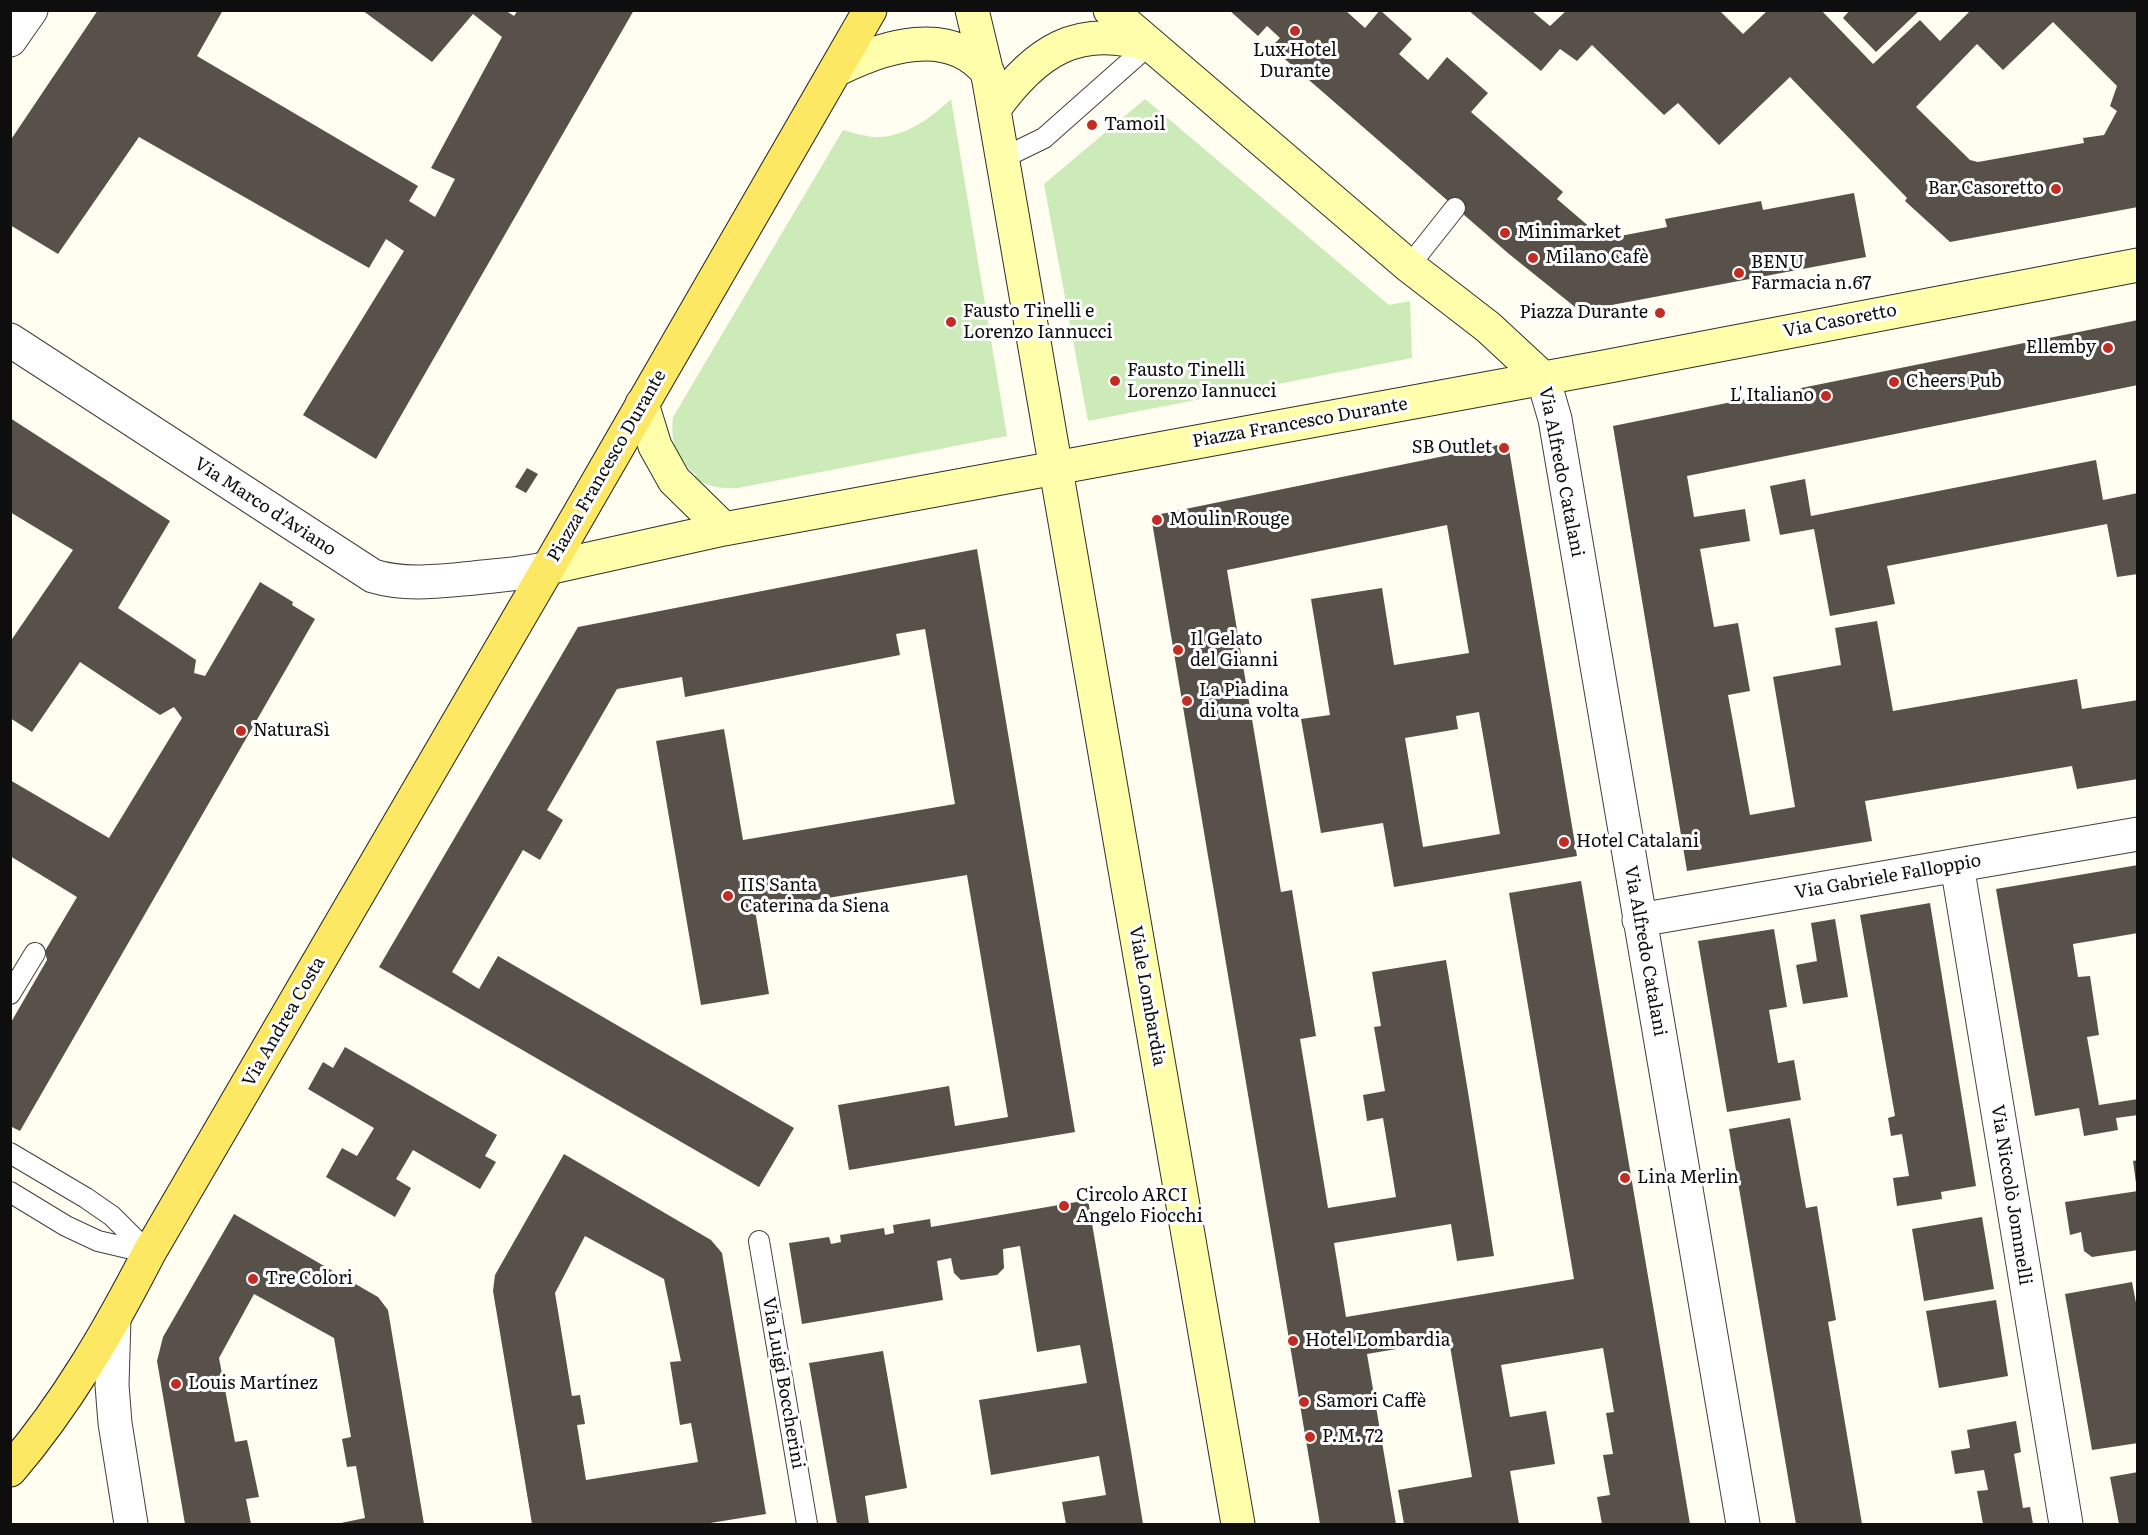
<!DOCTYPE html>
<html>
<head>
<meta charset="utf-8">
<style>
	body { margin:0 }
	#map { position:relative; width:2148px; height:1535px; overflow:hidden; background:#fffef0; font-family:Literata,serif }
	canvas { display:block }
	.frame { position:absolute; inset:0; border:12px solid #0e0e0e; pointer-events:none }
</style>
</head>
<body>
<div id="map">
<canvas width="2148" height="1535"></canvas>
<div class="frame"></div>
</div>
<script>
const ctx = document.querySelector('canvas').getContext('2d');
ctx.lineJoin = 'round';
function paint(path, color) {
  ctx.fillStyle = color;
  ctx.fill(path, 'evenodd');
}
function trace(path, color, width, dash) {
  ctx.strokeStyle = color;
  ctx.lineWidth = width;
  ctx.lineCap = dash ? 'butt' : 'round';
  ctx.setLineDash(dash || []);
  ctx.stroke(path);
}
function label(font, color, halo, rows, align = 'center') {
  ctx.font = font + ' Literata,serif';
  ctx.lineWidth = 6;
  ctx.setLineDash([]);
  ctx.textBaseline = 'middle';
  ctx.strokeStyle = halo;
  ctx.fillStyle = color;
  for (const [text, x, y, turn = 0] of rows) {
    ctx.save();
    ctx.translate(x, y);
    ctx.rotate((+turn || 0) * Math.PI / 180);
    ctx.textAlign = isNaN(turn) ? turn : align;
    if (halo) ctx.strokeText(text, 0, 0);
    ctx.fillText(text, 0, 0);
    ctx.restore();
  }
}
const green = new Path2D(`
	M951 99 1007 436 738 488C720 489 709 487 694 478L696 475C676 458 670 444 673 417L843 130C854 133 869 138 881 137 908 135 932 117 951 99Z
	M1145 99 1389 305 1410 301 1412 358 1088 421 1044 184Z`);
const building = new Path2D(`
	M98 10H223L197 56 418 186 409 201 435 217 455 179 431 168 502 37 473 14 432 62 362 10H505L514 16 518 10H634L376 459 303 415 404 251 386 239 369 268 139 137 58 254 10 225V141Z
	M1229 10H1345L1365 28 1380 10 1412 39 1399 54 1428 80 1447 57 1488 93 1471 112 1563 192 1557 199 1599 235 1610 238 1667 227 1665 219 1761 201 1763 210 1854 193 1866 257 1580 311 1509 254 1271 47 1280 38 1267 26 1258 36Z
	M1468 10H1531L1550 26 1567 10H1719L1743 34 1768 10H1821L1873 64 1920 20 1940 41 1971 10H2138V207L1950 242 1905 201 1907 198 1790 77 1719 145 1678 103 1664 115 1592 45 1577 61 1560 49 1541 71ZM2053 22 2117 86 2110 106 2117 111 2104 135 2083 138 2084 143 1978 162 1970 160 1916 107 1977 44 2003 70Z
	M1850 10H1920L1876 52 1843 18Z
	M2138 320V385L1687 476 1694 517 1745 509 1750 541 1700 549 1714 627 1738 623 1750 691 1728 695 1750 815 1795 807 1773 677 1841 665 1835 628 1877 621 1893 711 2077 679 2082 709 2138 700V779L2077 789 2072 766 1865 801 1872 841 1687 871 1613 426Z
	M10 418 170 521 118 608 196 660 194 673 205 676 260 582 293 602 292 605 315 619 20 1131 10 1126V1024L47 960 45 951 77 897 10 856V780L109 838 182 718 174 707 160 715 80 662 32 732 10 718V642L73 550 10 512Z
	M1508 443 1577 856 1394 887 1383 823 1321 833 1301 719 1330 715 1311 599 1382 588 1394 665 1469 653 1447 525 1227 570 1281 892 1292 890 1316 1036 1300 1039 1328 1208 1396 1197 1383 1118 1367 1121 1363 1095 1385 1091 1374 1027 1381 1026 1372 972 1446 960 1468 1092 1494 1256 1457 1261 1451 1224 1334 1243 1346 1317 1574 1279 1509 893 1581 881 1690 1524H1602L1597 1497 1610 1495 1603 1455 1613 1454 1606 1413 1614 1412 1603 1348 1501 1365 1510 1417 1546 1411 1555 1464 1510 1471 1519 1524H1404L1398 1490 1472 1477 1449 1340 1367 1354 1396 1524H1320L1151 516ZM1479 712 1500 834 1423 847 1405 738 1458 729 1456 716Z
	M2096 460 2103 500 2138 493V574L2117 577 2107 524 1887 566 1895 604 1830 616 1814 529 1780 535 1770 486 1805 479 1811 516Z
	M527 468 538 474 526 493 515 487Z
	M977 549 1075 1132 849 1170 838 1105 949 1086 955 1126 1008 1117 967 875 755 910 769 994 701 1005 656 741 724 729 743 840 955 804 925 629 896 634 900 655 685 697 682 677 617 689 547 810 563 820 540 860 523 850 452 972 479 989 498 956 794 1128 759 1187 379 967 578 627Z
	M2138 865V933L2073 944 2078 977 2090 976 2099 1035 2087 1037 2099 1105 2138 1099V1115L2116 1118 2118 1130 2084 1136 2079 1108 2035 1116 1996 889Z
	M1930 903 1976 1186 1941 1192 1942 1199 1897 1206 1893 1178 1909 1176 1902 1134 1891 1136 1888 1118 1895 1116 1860 915Z
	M1835 919 1848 997 1803 1004 1796 965 1817 961 1811 923Z
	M1774 929 1787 1007 1769 1010 1778 1063 1794 1060 1801 1100 1727 1112 1698 941Z
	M345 1047 497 1135 485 1156 496 1162 480 1189 413 1150 396 1179 411 1188 395 1217 326 1177 342 1148 357 1156 374 1128 308 1089 323 1062 333 1068Z
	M1790 1118 1806 1208 1817 1206 1836 1320 1828 1322 1862 1524H1796L1793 1507 1729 1129Z
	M564 1154 711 1240 722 1253 766 1514 704 1524H532L493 1291 495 1275ZM585 1236 664 1279 681 1361 670 1362 680 1425 691 1423 698 1462 586 1480 577 1425 585 1424 580 1395 572 1396 555 1293Z
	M2138 1160V1183H2136L2133 1161Z
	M2138 1191V1250L2092 1257 2084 1251 2081 1232 2070 1235 2065 1202Z
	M1088 1200 1131 1451 1143 1524H1066L1062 1502 1106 1495 1099 1456 991 1475 979 1400 1087 1383 1080 1345 1037 1352 1020 1246 1003 1249 1004 1268 997 1275 961 1280 954 1273 951 1258 937 1261 943 1300 802 1324 789 1243 829 1237 831 1244 841 1242 840 1235 884 1228 885 1235 894 1233 893 1225 930 1219 931 1227Z
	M234 1214 378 1297 388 1310 424 1524H336L365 1518 356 1466 347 1467 342 1439 351 1437 334 1338 254 1294 219 1358 235 1442 247 1440 259 1497 246 1499 251 1524H185L157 1361 163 1337Z
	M1982 1217 1994 1289 1924 1301 1912 1229Z
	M2132 1282 2138 1313V1443L2092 1450 2065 1294Z
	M1996 1300 2008 1376 1939 1388 1926 1311Z
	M883 1351 907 1488 865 1496 869 1524H837L809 1363Z
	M2016 1421 2021 1452 2014 1454 2023 1508 2030 1507 2033 1524H1983L1977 1491 1988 1490 1984 1470 1955 1474 1951 1451 1970 1448 1967 1430Z
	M2138 1472V1524H2119L2110 1477Z`);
const lane = new Path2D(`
	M1003 158 1044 138 1149 45
	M1409 266 1455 208
	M10 994 35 953
	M10 1153 86 1198 112 1216 149 1253 98 1241 66 1226 10 1192
	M759 1241 807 1524`);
const street = new Path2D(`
	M10 40 31 10
	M10 340 373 576C406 586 440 581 474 578 499 575 524 574 548 568
	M1543 378 1555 419 1743 1524
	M1957 865 2066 1524
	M1639 920 2138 834
	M114 1319 112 1385 115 1423 131 1524`);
const secondary = new Path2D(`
	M972 10 989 81 1238 1524
	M1110 10 1409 266 1488 327 1543 378
	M836 70C882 47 950 24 988 73
	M994 109C1035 52 1077 23 1149 45
	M642 404 655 446 674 480 724 529
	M548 568 724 529 1604 367 2138 265`);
const primary = new Path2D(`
	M10 1470C66 1405 110 1329 149 1253L548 568 870 10`);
const markers = [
	[1295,31,6,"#c32c22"],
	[1092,125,6,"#c32c22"],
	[2056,189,6,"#c32c22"],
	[1505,233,6,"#c32c22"],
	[1533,258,6,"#c32c22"],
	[1739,273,6,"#c32c22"],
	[1660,313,6,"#c32c22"],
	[951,322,6,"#c32c22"],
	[2108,348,6,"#c32c22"],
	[1115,381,6,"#c32c22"],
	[1894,382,6,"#c32c22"],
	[1826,396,6,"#c32c22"],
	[1504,448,6,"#c32c22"],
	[1157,520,6,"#c32c22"],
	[1178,650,6,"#c32c22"],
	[1187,701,6,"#c32c22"],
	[241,731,6,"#c32c22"],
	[1564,842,6,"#c32c22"],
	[728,896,6,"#c32c22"],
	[1625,1178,6,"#c32c22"],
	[1064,1206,6,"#c32c22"],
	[253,1279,6,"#c32c22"],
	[1293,1341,6,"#c32c22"],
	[176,1384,6,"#c32c22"],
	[1304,1402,6,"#c32c22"],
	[1310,1437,6,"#c32c22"]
];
const poiNames = [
	["Lux Hotel",1295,51,"center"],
	["Durante",1295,72,"center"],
	["Tamoil",1104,125],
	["Bar Casoretto",2044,189,"right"],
	["Minimarket",1517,233],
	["Milano Cafè",1545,258],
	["BENU",1751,263],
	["Farmacia n.67",1751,284],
	["Fausto Tinelli e",963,312],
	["Lorenzo Iannucci",963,333],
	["Piazza Durante",1648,313,"right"],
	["Ellemby",2096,348,"right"],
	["Fausto Tinelli",1127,371],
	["Lorenzo Iannucci",1127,392],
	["Cheers Pub",1906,382],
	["L' Italiano",1814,396,"right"],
	["SB Outlet",1492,448,"right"],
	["Moulin Rouge",1169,520],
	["Il Gelato",1190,640],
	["del Gianni",1190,661],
	["La Piadina",1199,691],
	["di una volta",1199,712],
	["NaturaSì",253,731],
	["Hotel Catalani",1576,842],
	["IIS Santa",740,886],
	["Caterina da Siena",740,907],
	["Lina Merlin",1637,1178],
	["Circolo ARCI",1076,1196],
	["Angelo Fiocchi",1076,1217],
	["Tre Colori",265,1279],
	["Hotel Lombardia",1305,1341],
	["Louis Martínez",188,1384],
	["Samori Caffè",1316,1402],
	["P.M. 72",1322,1437]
];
const streetNames = [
	["Via Casoretto",1840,321,-11],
	["Piazza Francesco Durante",1300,423,-10],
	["Piazza Francesco Durante",607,466,-60],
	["Via Alfredo Catalani",1561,472,79],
	["Via Marco d'Aviano",265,507,33],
	["Via Gabriele Falloppio",1888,877,-10],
	["Via Alfredo Catalani",1645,951,80],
	["Viale Lombardia",1147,996,80],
	["Via Andrea Costa",284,1022,-60],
	["Via Niccolò Jommelli",2011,1195,81],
	["Via Luigi Boccherini",783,1383,80]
];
paint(green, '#cdebb8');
paint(building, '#58514a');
trace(lane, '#414141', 22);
trace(street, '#414141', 35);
trace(secondary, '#303030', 35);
trace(primary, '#1f1f1f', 35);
trace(lane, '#fff', 20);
trace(street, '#fff', 33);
trace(secondary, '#ffffab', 33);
trace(primary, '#fce863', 33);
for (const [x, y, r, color] of markers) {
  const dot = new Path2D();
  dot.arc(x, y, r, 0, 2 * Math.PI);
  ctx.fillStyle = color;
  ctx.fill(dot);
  trace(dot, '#fff', 2);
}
label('18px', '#0e0e0e', '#fff', poiNames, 'left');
label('18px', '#0e0e0e', '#fff', streetNames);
</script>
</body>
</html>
